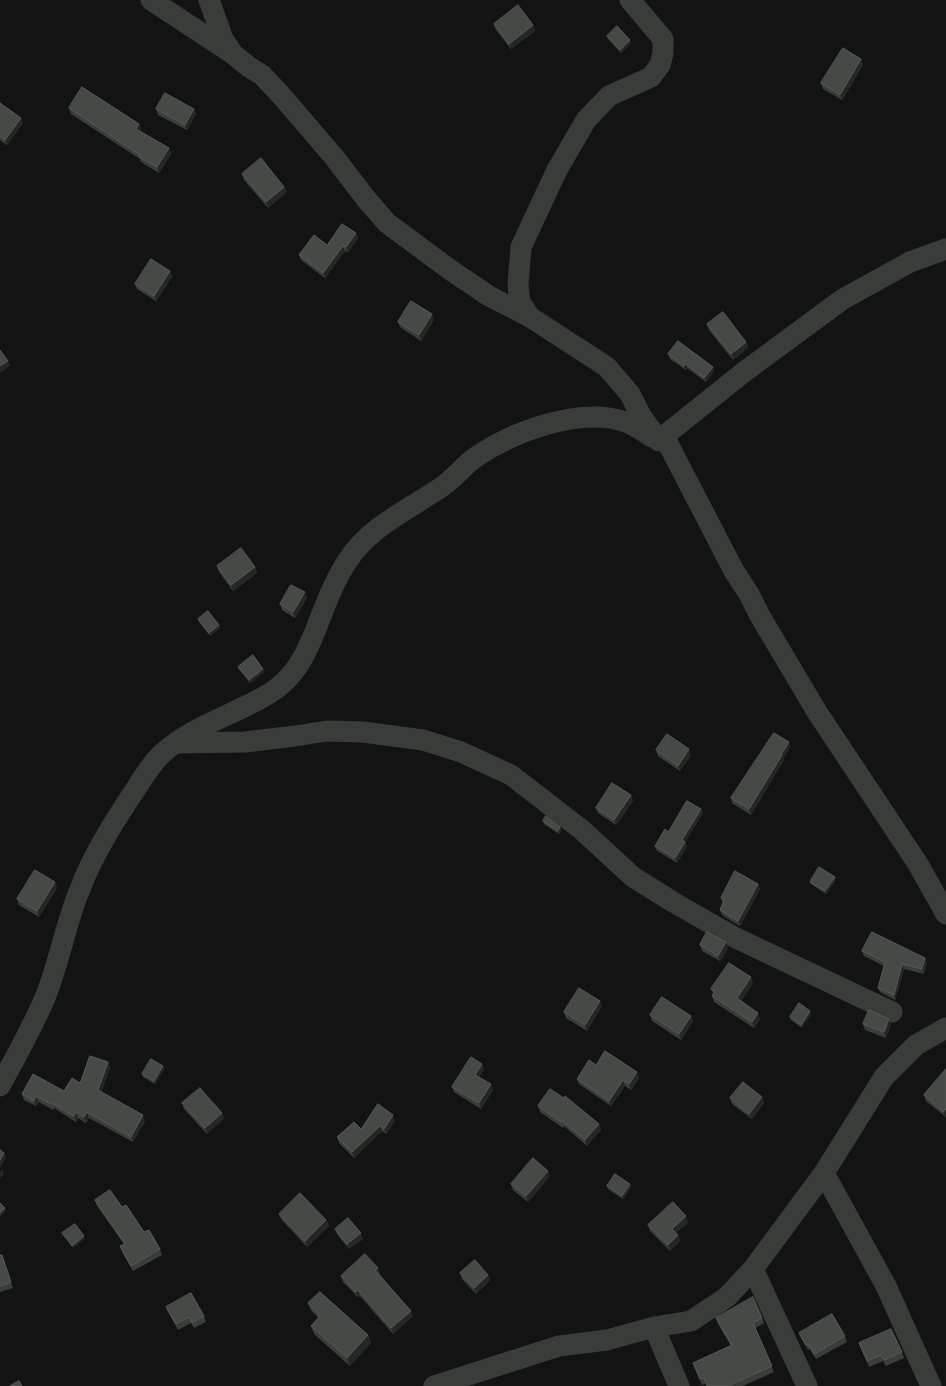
<!DOCTYPE html>
<html>
<head>
<meta charset="utf-8">
<style>
	body { margin:0 }
	canvas { display:block; background:#121312 }
</style>
</head>
<body>
<canvas width="946" height="1386"></canvas>
<script>
const ctx = document.querySelector('canvas').getContext('2d');
ctx.lineJoin = 'round';
function trace(path, color, width, dash) {
  ctx.strokeStyle = color;
  ctx.lineWidth = width;
  ctx.lineCap = dash ? 'butt' : 'round';
  ctx.setLineDash(dash || []);
  ctx.stroke(path);
}
function paint(path, color) {
  ctx.fillStyle = color;
  ctx.fill(path, 'evenodd');
}
const minor = new Path2D(`
	M151 0 230 52
	M209 0 223 39 233 54 249 67 262 75 280 94 334 157 367 200 387 223 449 269 489 296 530 317 607 367 630 394 641 416 659 441 664 436 734 571 749 594 760 616 817 712 918 864 946 914
	M530 317 520 302 518 286 521 247 557 170 586 120 609 96 651 77 660 65 663 53V39L630 0
	M664 436 744 372 843 299 910 262 946 249
	M178 743 245 742 295 736 327 731 363 732 423 740 461 752 511 775 582 830 633 877 673 902 736 938 892 1012
	M0 1086C15 1058 31 1030 44 1000 59 965 65 925 80 889 94 852 117 817 139 784 146 773 154 760 164 752 187 731 220 719 248 705 263 698 278 690 289 677 302 663 309 646 316 629 325 606 334 581 348 560 370 526 410 509 443 486 454 478 463 467 473 459 511 432 580 406 626 422 635 425 644 432 652 437
	M824 1173 886 1286 931 1386
	M753 1269 807 1386
	M654 1327 679 1386
	M434 1386 559 1346 607 1340 654 1327 691 1321 727 1297 753 1269 824 1173 884 1077 916 1045 946 1028`);
const wall = new Path2D(`
	M494 24 533 25 535 31 511 49 496 30Z
	M607 36 631 43 621 53 608 39Z
	M861 59 863 65 842 100 823 89 821 83Z
	M0 103 23 123 7 145 0 140Z
	M69 108 139 124 141 129 140 131 169 148 171 154 159 173 141 162 140 159 71 114Z
	M156 109H194L196 114 187 130 158 115Z
	M242 174 284 187 287 192 268 208 244 180Z
	M358 238 348 252 345 251 325 278 301 260 299 255 327 245Z
	M170 271 172 277 156 301 137 289 135 284Z
	M434 320 421 341 400 327 398 322Z
	M707 324 746 342 748 348 733 360 709 330Z
	M668 354 714 371 706 382 687 368 686 370 670 359Z
	M217 566 255 567 257 573 233 591 219 572Z
	M307 598 295 618 282 610 280 604Z
	M198 619 219 625 220 628 210 636 199 622Z
	M238 667 263 669 264 672 250 683 239 669Z
	M790 747 783 759 784 760 751 815 732 803 731 798Z
	M656 750 691 755 680 771 658 756Z
	M631 795 633 801 616 825 598 813 596 808Z
	M701 809 703 813 685 842 687 846 677 863 656 850 655 846 668 832Z
	M543 821 560 827 561 830 559 834 544 824Z
	M835 877 836 880 826 894 811 884 810 882Z
	M55 882 57 888 39 917 19 905 17 899Z
	M758 884 760 889 740 926 722 915 720 910 723 904 721 898Z
	M700 945 728 948 720 961 702 951Z
	M862 951 925 958 927 963 924 974 904 969 895 1000 880 992 878 988 884 966 864 956Z
	M753 983 741 1001 760 1019 754 1028 714 1002 712 996 713 994 711 989Z
	M602 1006 587 1031 566 1018 564 1012Z
	M811 1014 802 1028 791 1020 790 1017Z
	M650 1015 691 1016 693 1021 681 1040 652 1021Z
	M889 1019 891 1024 886 1038 865 1030 863 1024Z
	M108 1062 110 1068 101 1092 145 1121 133 1142 89 1118 86 1123 78 1118 76 1122 54 1108 53 1110 39 1102 36 1106 24 1100 22 1094 64 1091 80 1083Z
	M596 1065 639 1078 631 1090 625 1086 611 1106 579 1084 577 1079Z
	M163 1066 164 1069 155 1084 143 1077 142 1074Z
	M484 1069 479 1077 493 1090 481 1109 454 1092 452 1087Z
	M946 1069V1117L926 1101 924 1095Z
	M762 1097 764 1103 752 1119 732 1104 730 1098Z
	M182 1103 222 1113 224 1118 207 1134 184 1109Z
	M538 1106 599 1124 601 1130 587 1146 564 1126 563 1128 540 1112Z
	M395 1121 386 1134 382 1131 354 1158 339 1143 337 1137 361 1129Z
	M550 1176 528 1202 513 1190 511 1184Z
	M607 1186 631 1187 623 1199 608 1189Z
	M95 1200 122 1207 160 1249 162 1255 133 1271 122 1252 120 1246 124 1244 97 1206Z
	M279 1214 326 1220 329 1226 307 1247 281 1219Z
	M688 1222 676 1233 678 1235 680 1241 670 1251 650 1231 648 1225Z
	M335 1229 363 1239 349 1249 337 1234Z
	M0 1255H2L13 1288 0 1292Z
	M380 1273 379 1274 413 1316 393 1334 360 1296 358 1297 343 1282 341 1276Z
	M460 1273 488 1275 490 1280 476 1294 462 1279Z
	M308 1303 368 1335 371 1343 350 1366 314 1334 311 1326 318 1318 311 1310Z
	M166 1307 204 1316 206 1322 194 1328 191 1323 178 1330 168 1312Z
	M716 1318H762L764 1323 755 1328 774 1372 743 1386H707L706 1383 702 1385 693 1363 731 1346 718 1324Z
	M799 1333 845 1336 847 1342 816 1359 810 1349 808 1350 801 1338Z
	M859 1343 902 1352 904 1358 886 1366 883 1361 869 1367Z`);
const shadedWall = new Path2D(`
	M533 25 535 31 511 49 509 44Z
	M630 40 631 43 621 53 620 50Z
	M861 59 863 65 842 100 840 95Z
	M194 109 196 114 187 130 185 125Z
	M21 118 23 123 7 145 5 140Z
	M139 124 141 129 138 134 136 129Z
	M169 148 171 154 159 173 157 167Z
	M284 187 287 192 268 208 266 202Z
	M356 233 358 238 348 252 346 247Z
	M343 246 345 251 325 278 323 273Z
	M170 271 172 277 156 301 154 296Z
	M432 314 434 320 421 341 419 335Z
	M746 342 748 348 733 360 731 354Z
	M8 361 10 366 0 373V366Z
	M686 364 687 368 686 370 684 366Z
	M713 367 714 371 706 382 704 378Z
	M255 567 257 573 233 591 231 585Z
	M305 592 307 598 295 618 293 612Z
	M219 625 220 628 210 636 209 633Z
	M263 669 264 672 250 683 249 680Z
	M789 742 790 747 783 759 784 760 751 815 749 809Z
	M689 749 691 755 680 771 678 766Z
	M631 795 633 801 616 825 614 820Z
	M701 809 703 813 685 842 687 846 677 863 675 858 682 840Z
	M560 827 561 830 559 834 558 831Z
	M835 877 836 880 826 894 825 891Z
	M55 882 57 888 39 917 37 911Z
	M758 884 760 889 740 926 738 921Z
	M726 942 728 948 720 961 718 956Z
	M925 958 927 963 924 974 922 969Z
	M902 964 904 969 895 1000 894 995Z
	M751 977 753 983 739 1004 737 998Z
	M600 1001 602 1006 587 1031 585 1025Z
	M810 1011 811 1014 802 1028 801 1025Z
	M758 1013 760 1019 754 1028 752 1022Z
	M691 1016 693 1021 681 1040 679 1034Z
	M889 1019 891 1024 886 1038 884 1032Z
	M108 1062 110 1068 100 1096 98 1090Z
	M482 1064 484 1069 477 1080 475 1075Z
	M163 1066 164 1069 155 1084 154 1081Z
	M637 1072 639 1078 631 1090 629 1084Z
	M623 1080 625 1086 611 1106 609 1101Z
	M491 1084 493 1090 481 1109 479 1103Z
	M36 1096 39 1102 36 1106 34 1101Z
	M762 1097 764 1103 752 1119 749 1114Z
	M946 1109V1117L943 1112Z
	M76 1112 78 1118 76 1122 74 1116Z
	M87 1112 89 1118 86 1123 84 1117Z
	M222 1113 224 1118 207 1134 205 1128Z
	M143 1115 145 1121 133 1142 131 1137Z
	M393 1115 395 1121 386 1134 384 1129Z
	M599 1124 601 1130 587 1146 585 1140Z
	M380 1126 382 1131 354 1158 352 1152Z
	M4 1153 6 1158 0 1168V1160Z
	M2 1169 4 1173 0 1179V1172Z
	M548 1171 550 1176 528 1202 526 1196Z
	M630 1184 631 1187 623 1199 622 1196Z
	M5 1208 6 1211 0 1217V1213Z
	M686 1216 688 1222 674 1235 672 1229Z
	M326 1220 329 1226 307 1247 305 1241Z
	M361 1233 363 1239 349 1249 347 1244Z
	M678 1235 680 1241 670 1251 668 1245Z
	M84 1236 85 1239 73 1248 72 1246Z
	M378 1268 380 1273 377 1275 375 1270Z
	M488 1275 490 1280 476 1294 474 1288Z
	M358 1290 360 1296 358 1297 356 1292Z
	M411 1311 413 1316 393 1334 391 1328Z
	M368 1335 371 1343 350 1366 347 1358Z`);
const building = new Path2D(`
	M518 5 533 25 509 44 494 24Z
	M617 26 630 40 620 50 607 36Z
	M843 48 861 59 840 95 821 83Z
	M82 87 139 124 136 129 169 148 157 167 139 157 140 155 69 108Z
	M165 93 194 109 185 125 156 109Z
	M0 103 21 118 5 140 0 136Z
	M261 158 284 187 266 202 242 174Z
	M342 224 356 233 346 247 343 246 323 273 299 255 314 235 327 245Z
	M151 259 170 271 154 296 135 284Z
	M411 301 432 314 419 335 398 322Z
	M723 312 746 342 731 354 707 324Z
	M678 341 713 367 704 378 686 364 684 366 668 354Z
	M0 350 8 361 0 366Z
	M241 548 255 567 231 585 217 566Z
	M291 585 305 592 293 612 280 604Z
	M208 611 219 625 209 633 198 619Z
	M253 655 263 669 249 680 238 667Z
	M774 733 789 742 781 755H782L749 809 731 798Z
	M667 734 689 749 678 766 656 750Z
	M612 783 631 795 614 820 596 808Z
	M687 801 701 809 682 840 685 842 675 858 655 846 665 829 668 832Z
	M546 816 560 827 558 831 543 821Z
	M819 867 835 877 825 891 810 882Z
	M35 870 55 882 37 911 17 899Z
	M735 871 758 884 738 921 720 910 724 900 721 898Z
	M707 932 726 942 718 956 700 945Z
	M872 932 925 958 922 969 902 964 894 995 878 988 885 962 862 951Z
	M729 963 751 977 737 998 758 1013 752 1022 712 996 715 991 711 989Z
	M579 988 600 1001 585 1025 564 1012Z
	M662 997 691 1016 679 1034 650 1015Z
	M799 1003 810 1011 801 1025 790 1017Z
	M869 1010 889 1019 884 1032 863 1024Z
	M605 1051 637 1072 629 1084 623 1080 609 1101 577 1079 589 1060 596 1065Z
	M90 1056 108 1062 98 1090 143 1115 131 1137 87 1112 84 1117 76 1112 74 1116 51 1103V1104L36 1096 34 1101 22 1094 33 1074 64 1091 72 1078 80 1083Z
	M471 1057 482 1064 475 1075 491 1084 479 1103 452 1087Z
	M151 1059 163 1066 154 1081 142 1074Z
	M946 1069V1109L943 1112 924 1095Z
	M743 1082 762 1097 749 1114 730 1098Z
	M200 1088 222 1113 205 1128 182 1103Z
	M550 1089 564 1098 565 1096 599 1124 585 1140 562 1121 561 1122 538 1106Z
	M378 1104 393 1115 384 1129 380 1126 352 1152 337 1137 354 1122 361 1129Z
	M0 1150 4 1153 0 1160Z
	M533 1158 548 1171 526 1196 511 1184Z
	M615 1174 630 1184 622 1196 607 1186Z
	M110 1190 122 1207 126 1205 144 1232 149 1230 160 1249 131 1266 120 1246 125 1244 95 1200Z
	M300 1193 326 1220 305 1241 279 1214Z
	M673 1202 686 1216 672 1229 678 1235 668 1245 648 1225Z
	M0 1203 5 1208 0 1213Z
	M348 1218 361 1233 347 1244 335 1229Z
	M75 1224 84 1236 72 1246 62 1233Z
	M365 1254 378 1268 375 1270 411 1311 391 1328 358 1290 356 1292 341 1276Z
	M0 1255H2L11 1282 0 1286Z
	M475 1260 488 1275 474 1288 460 1273Z
	M320 1292 368 1335 347 1358 311 1326 320 1316 308 1303Z
	M191 1293 204 1316 192 1323 189 1317 176 1324 166 1307Z
	M753 1297 762 1318 753 1323 772 1366 728 1386H707L704 1378 700 1379 693 1363 732 1345 716 1318Z
	M832 1314 845 1336 814 1354 808 1344 806 1345 799 1333Z
	M891 1329 902 1352 884 1360 881 1355 867 1361 859 1343Z
	M19 1381 22 1386H10Z`);
trace(minor, '#383d39', 21);
paint(wall, '#3a3e3a');
paint(shadedWall, '#252725');
paint(building, '#464a46');
trace(building, '#555a54', 1);
</script>
</body>
</html>
